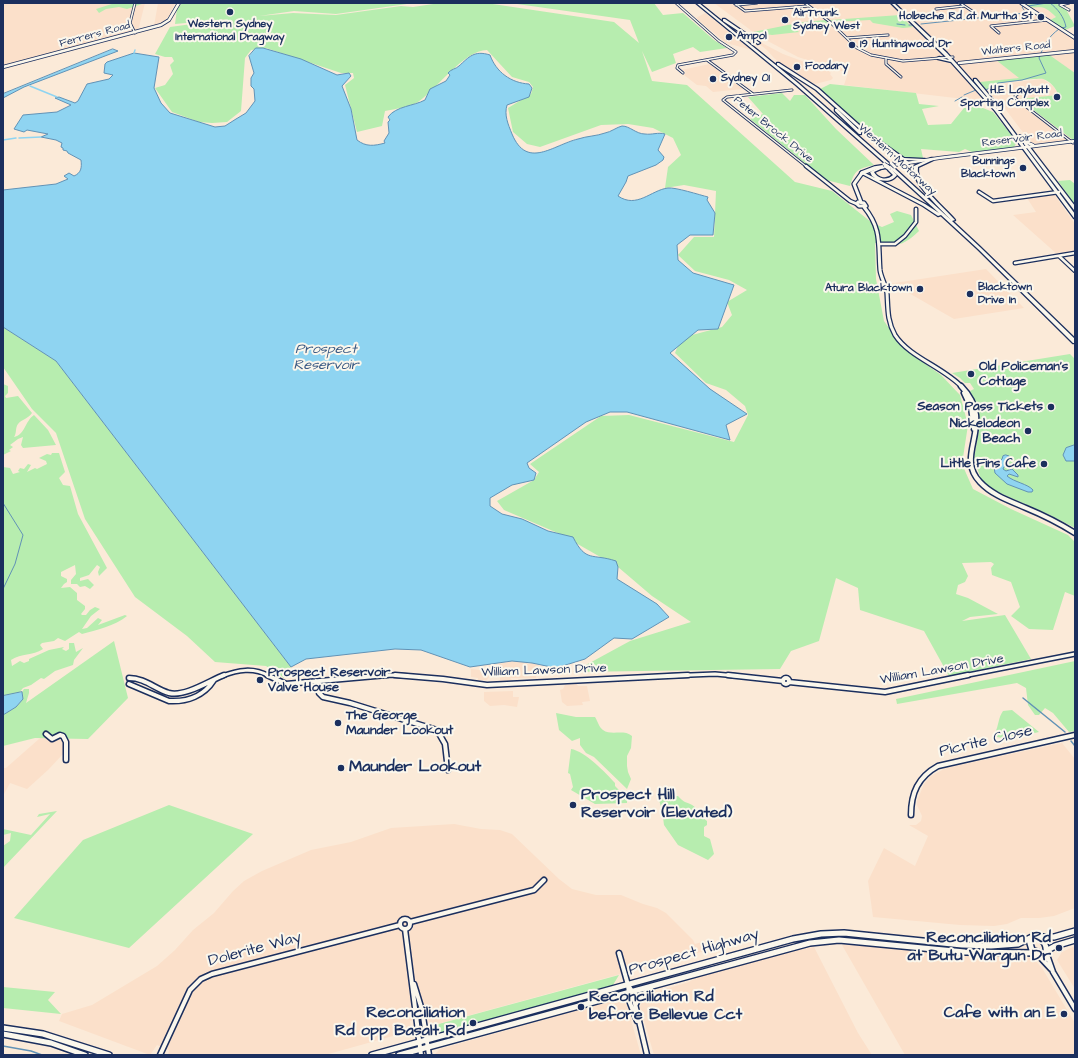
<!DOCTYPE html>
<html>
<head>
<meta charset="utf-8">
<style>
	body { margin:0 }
	#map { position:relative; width:1078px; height:1058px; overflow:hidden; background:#fbead8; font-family:"Architects Daughter",sans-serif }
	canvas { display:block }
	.frame { position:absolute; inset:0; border:4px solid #1b2f5e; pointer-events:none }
</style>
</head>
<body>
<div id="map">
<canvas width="1078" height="1058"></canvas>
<div class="frame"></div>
</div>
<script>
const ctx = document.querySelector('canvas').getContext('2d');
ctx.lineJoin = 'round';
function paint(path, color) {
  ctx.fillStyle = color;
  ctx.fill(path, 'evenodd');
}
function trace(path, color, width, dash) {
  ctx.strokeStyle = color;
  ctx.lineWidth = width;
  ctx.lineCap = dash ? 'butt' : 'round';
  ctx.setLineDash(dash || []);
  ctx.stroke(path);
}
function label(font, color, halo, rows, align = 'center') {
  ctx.font = font + ' "Architects Daughter",sans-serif';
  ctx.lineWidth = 4;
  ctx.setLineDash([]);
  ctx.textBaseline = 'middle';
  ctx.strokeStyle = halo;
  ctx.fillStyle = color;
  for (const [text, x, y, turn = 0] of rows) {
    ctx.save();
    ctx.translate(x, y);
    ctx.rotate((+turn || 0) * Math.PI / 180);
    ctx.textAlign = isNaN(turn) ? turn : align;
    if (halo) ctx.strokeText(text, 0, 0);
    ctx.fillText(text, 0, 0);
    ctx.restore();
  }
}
const built = new Path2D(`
	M3 3H145L138 31 3 66Z
	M158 3H175L169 16 162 23 154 26Z
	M714 3H1038L1027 5 1029 7 1043 5 1050 10 1056 17 1047 21 1075 39V73L1048 55 997 60 1020 78 980 83 987 91 992 90 994 86 1000 84 1043 79 1054 87 1058 95 1019 100 1073 140 1035 144 1031 143 1003 106 989 93 977 94 980 95 986 101 977 102 976 104 964 99 844 85 848 73 798 57 760 37Z
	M705 13 719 24 752 50 726 43 696 18Z
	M760 42 783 54 829 71 831 73 830 74 833 78 831 80 815 84 811 83 789 69 774 58 767 50 758 43Z
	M710 64 743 89 713 92 706 86 697 85 684 75 686 72 681 70Z
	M1054 194 1075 224V250L1058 255 1013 215 1036 212 1027 198Z
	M986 269 1024 308 954 319 907 292 889 290 888 284Z
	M508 659 523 661 528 664H531L530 662H534L547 672H536V678H510L512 680 500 681V674H491L487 680H478V678L471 677V669L486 671V668L493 665 509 662Z
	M577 684 578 686H587L590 701 582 702 583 705 567 706 562 702 560 690 563 689 565 685Z
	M513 691V697H519L517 707 504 705 490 706 484 701V692Z
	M48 731 68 737 70 740 69 747 64 748 63 754 48 770 27 789 10 783 3 796V768H6Z
	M1062 743 1075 759V908L1054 916 1039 918H1021L1007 924 994 926 960 925 873 917 868 881 884 848 915 866 928 836 909 825H916L921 821 922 816 917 805V801L924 784 931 776 946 768Z
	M454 824 481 829 500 830 512 834 559 879 572 889 596 895H621L643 904 657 908 666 913 693 940 695 944 705 941 716 943 722 942 723 946 430 1026 428 1016 410 1021 411 1031 325 1055H168L169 1050 157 1045 150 1055 59 1021 62 1014 92 1005 157 966 175 950 193 930 214 913 233 891 244 881 262 871 311 850 351 842 391 828Z
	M842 945 873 946 962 956 1027 957 1034 959 1042 968 1075 1023V1055H905Z
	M1075 946V989L1057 960 1062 952Z
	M814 947 858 1033 872 1055H654L640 1007 642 1000 648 994 689 982 697 977 787 952Z
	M618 999 624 1002 627 1006 641 1055H434L440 1049Z`);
const green = new Path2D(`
	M115 3H142V4L127 9 119 7 106 9 99 13 96 9Z
	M182 3H414L336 14 294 11 259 16 293 13 336 15 401 6 413 7 440 3H486L614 22 639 43 630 20 510 3H654L663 15 683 13 714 40 727 48 700 52 693 47 673 54 676 63 652 72 642 51 652 81 687 85 795 182 832 191 871 222 882 227 894 222 890 214 897 211 911 215 919 231C901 248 898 245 875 243L876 279 884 321 903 348 941 375 960 395 968 425 962 464 973 489 1011 509 1068 535 1075 542V596L1065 592 1053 630 1029 629 1011 616 1020 607 1011 582 992 575 991 568 994 564 991 562 962 563 968 576 965 582 958 585 956 594 968 598 998 614 970 617 962 621 1005 615 1031 659 949 676 924 631 860 610 858 588 836 578 819 641 791 651 780 669 573 672 630 641 691 622 652 596 618 567 560 534 504 510 497 501 534 480 539 472 530 464 601 416 629 415 734 442 748 415 745 406 726 390 706 383 675 353 681 338 722 327 732 315 727 302 747 290 729 280 695 271 678 255 694 237H714L716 191 684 185 665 188 668 167 681 155 673 138 653 128 628 124 601 125 540 147 527 144 513 132 508 108 531 94 533 87 529 82 512 77 487 50C464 50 437 89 418 102 410 107 395 109 385 111L382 126 357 132 345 85 354 78 353 73H341L266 48 251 50 245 58 241 111 227 122 212 123 199 122 172 112 155 88 165 85 173 74 170 65 174 61 172 57H165L155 54 170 27 229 19 175 24 177 9Z
	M1038 3H1055L1068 9 1067 11 1075 26 1065 30 1050 20 1056 17C1040 0 1038 12 1026 5Z
	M900 15 909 24V25L913 27 903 28 873 23 870 20 833 22 830 20Z
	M826 20 832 26 796 29 799 32 772 35 766 34 770 35 760 36 761 38H756L752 36 753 33 766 34 753 32 803 22Z
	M1048 54 1075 73V140H1073L1019 99 1058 95C1057 89 1050 81 1043 79 1039 78 1002 82 997 84 993 85 991 88 986 90L980 82 1019 78 996 60Z
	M830 84 916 93 919 104 939 106 922 109 928 125 951 124 964 108 978 106 993 112 1017 142 1014 147 1009 148 972 152 965 149 959 152 921 149 923 158 906 159 898 155 876 139 820 89Z
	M782 93 790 101 794 95H805L836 129 874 165C858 169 855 169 850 186L826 180 750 119 763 114 748 97Z
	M1070 180 1075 184V205L1058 181Z
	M3 327 56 361 291 667 284 678 266 666 215 662 187 636 135 597 85 519 56 433 32 409 3 367Z
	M1070 354 1075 359V528L1050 515 1000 493 987 485 981 479 974 459 980 425 979 412 970 391 974 389 970 383H965L960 378 952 373Z
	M3 384 8 386V393L5 396 6 398 18 396 32 413C28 419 22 419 18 424 15 428 17 433 14 437 25 435 25 421 34 415L48 430 56 445 23 448 21 445 23 437 18 439 10 445 13 447 9 450 11 451 3 455Z
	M52 453H59L65 472 59 478 63 485 70 486 78 514 107 568 99 576 98 572 100 567 97 565 89 575 80 578V581L88 579 94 585 90 589 85 586 80 587 77 584H71V580L76 574 75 565 61 572V576L67 579V582L64 584 61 588 70 587 77 593V600L85 606V609L81 614 82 615H86L90 610 95 607 100 609 91 616 82 629 87 628 98 618 102 620 98 625 125 615 127 616C115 626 96 630 82 634L79 632 65 641 58 638 54 641 42 643 40 645 43 649C32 656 22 653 11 660L12 666 20 661 24 663 29 661V659L49 650 64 647 62 649 66 651 69 649V643H74L76 652 83 648 74 660 73 665 55 671 44 679 41 678 31 685 23 688 19 693 3 696V467L10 468 13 474 20 472 18 471 20 468 24 469 28 464 31 465 27 472 35 468 37 469 47 464 46 461 39 458 47 454 51 455Z
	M114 641 128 698 88 739 35 738 3 746V715L16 707 23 699 22 692 24 689H29V693L26 703Z
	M1075 661V731L1069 732 1053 713 1045 708 1039 715H1035L1028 705 1026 688 1017 683 897 704 896 699Z
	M1012 710 1039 732 1008 739 997 737 995 733C999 725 998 718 1003 711Z
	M556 713 576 717H595C598 722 599 727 603 730 611 736 624 729 632 736L631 748 627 756V766L628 772 631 779 627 789 594 757 586 753 580 745V738L572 741 559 730Z
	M571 749C585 751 606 773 615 783V786L621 792V795L627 797V803L595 804 571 790 573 787 570 774 568 773Z
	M678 796C680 798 683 801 685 802 693 805 696 806 699 815L707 821V825L704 827V836L710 839 714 854 708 860 678 845 664 825 662 810 659 800 664 797Z
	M169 805 253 834 129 948 14 918 83 840Z
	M57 811 3 868V846L10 841 11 833 3 835V829L31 835 50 814 37 817 39 814Z
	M619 975 613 985 437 1034 435 1025Z
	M3 987 55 992 48 1000 61 1014 3 1008Z`);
const water = new Path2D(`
	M256 48H263L301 59 337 75 349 73 351 76 342 86 351 109 357 140C366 147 374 146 385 143L384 141 389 133 388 122 390 120 388 117C396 106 414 106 425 100L430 89 446 81 450 75 448 73C451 69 456 69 459 66 469 57 474 50 490 55 496 72 511 83 529 84L532 88 529 97 507 105C504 115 508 124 512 134 527 170 553 145 578 139 587 136 597 136 605 133 611 132 617 127 622 126 630 126 636 134 645 134 652 135 658 132 665 134L658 150 664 157 663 160 656 165 628 176 626 182 618 196C637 209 651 190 668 188 675 187 700 195 708 197L707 200 715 213 713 235H690L677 245 678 260 693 273 734 285 718 329 698 330 670 353 710 389 747 414 726 425 730 440 627 412H610L586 422 527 463 529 468 536 473 534 480 512 485 490 498V506L502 514 522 519 548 531 573 537C586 563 592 553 616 561L618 567 617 579 657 604 669 617 632 639 614 638 585 659 556 668 532 663 512 661 470 667 421 650 395 649 306 659 291 667 56 361 3 327V190L56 184 68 179 64 176 69 173 74 176C81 173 82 168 81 160L68 153 67 151 63 150V148L61 147 62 143 56 140 41 137 48 134 27 130 24 132 14 129 23 115 57 112 71 105 55 98 59 97 75 103 78 101 87 84 109 79 113 75 104 73 105 64 107 62 134 53 159 57 154 88 161 103 170 113 215 127 225 126 236 119 246 113 255 101 254 89 251 86V78L254 73 249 56Z
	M113 49 118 51 24 87 3 98V94Z
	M1075 445V461H1066L1063 455 1066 448Z
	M1006 455 1009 456 1011 459 1004 467 1003 469 1006 471 1012 469 1018 475V477L1009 474 1007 476C1014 482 1028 484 1033 490L1032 492H1028L1007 484 995 473 994 467 1002 459 1003 456Z
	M22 692 23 699 16 707 3 715V696Z`);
const streamFar1 = new Path2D(`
	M1050 3C1058 9 1064 17 1066 27L1062 28
	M1028 6 1047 3
	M897 24 905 25
	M921 24 1026 13 1022 7 1024 6
	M909 25H914
	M986 90 998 83 1022 80 1046 73 1039 58C1044 45 1048 37 1059 29
	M964 95 976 90
	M955 101 962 97
	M3 503 23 535 15 564 3 589`);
const stream = new Path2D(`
	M1023 698 1065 732
	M1071 741 1075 746
	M3 1046 31 1051 42 1055`);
const canal = new Path2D(`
	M134 53 135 50
	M30 86 57 97
	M19 138 41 137
	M3 140 16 138`);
const streetFar3 = new Path2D(`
	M135 3 130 23 135 33
	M676 3 719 41 736 52 733 55 678 65 677 68 683 73
	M734 3 745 11 808 6
	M805 3 830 22 857 48 871 55 903 61 953 57
	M960 3 972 11
	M1069 3 1060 5 1069 10
	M736 5 757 3
	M936 9 964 6
	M999 33 991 26 1047 20
	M847 38 888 35
	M886 59V64L901 77
	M707 60 753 94
	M1025 89 1015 96V98L1073 143
	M792 90 727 97 723 100 807 167`);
const streetFar2 = new Path2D(`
	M806 166 850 201 857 204
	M979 192 993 201 1059 192
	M880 244H895L905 236 916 222V209
	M1059 256 1075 271
	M1015 263 1075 253`);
const streetFar1 = new Path2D(`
	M222 676C238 670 253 667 269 676
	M376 676 391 675 408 676
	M667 676 715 674 737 676
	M963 676 1075 654`);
const street = new Path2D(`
	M267 675 286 684 387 675
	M395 675 443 679 487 685 688 675
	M728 675 783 681
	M129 678C145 678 155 689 169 693 185 697 209 681 224 675
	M783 681a3 3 0 1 1 6 0a3 3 0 1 1-6 0Z
	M316 681 319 693 323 697 350 703 437 730 445 744 448 770
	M789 682 885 692 968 675
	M129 684 169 701C187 702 204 696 214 680
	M46 734 52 739 60 735 63 736 66 742V760
	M911 815C911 793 918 777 938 766L1075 735
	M400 924a5 5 0 1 1 10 0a5 5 0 1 1-10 0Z
	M410 922 534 890 544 880
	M405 929 421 1055
	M1046 952 1053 972 1075 1009
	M619 953 628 985 632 991 647 1055
	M1037 954 1051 969
	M414 984 422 1010 429 1055
	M628 985 630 1003 637 1021
	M636 1004 639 997 651 988
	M160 1055 190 990 201 979 212 974 400 925`);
const secondaryFar3 = new Path2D(`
	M1021 3 1075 38
	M959 63 1075 51
	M3 67 161 25 169 20 179 3`);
const secondaryFar2 = new Path2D(`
	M858 202 864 203 866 206H859L857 204Z
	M861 202 854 184 862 173
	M864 207C882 229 878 244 880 270 881 278 886 285 887 293 888 308 887 321 895 335 909 357 943 367 962 387`);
const secondaryFar1 = new Path2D(`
	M961 386C998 424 953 454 980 482 992 495 1010 501 1026 508 1043 515 1059 523 1075 533
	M964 393 971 408 974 429`);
const secondary = new Path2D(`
	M1029 940 1032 950 1042 954 1046 952C1047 945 1044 941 1038 937
	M1046 951 1055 946 1075 940
	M3 1028 43 1034 109 1055
	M3 1034 51 1043 85 1055
	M372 1055 793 939 821 934 844 933 962 945 991 946 1018 944 1032 937H1054L1075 931
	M399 1055 810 943 839 940 965 952 1036 953`);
const primaryFar1 = new Path2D(`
	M1020 136 1028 143 1033 145
	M882 167 939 158 1075 141`);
const primary = new Path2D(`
	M862 173 875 168 888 166`);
const highway = new Path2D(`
	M696 3H699L798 83 889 163V165H887L796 85Z
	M891 3H894L947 53 997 109 1075 214V218H1074L995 111 951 62 938 59 937 58 939 57 949 60Z
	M723 19H725L760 43 758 44 723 21Z
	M777 63H779L818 88 866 131 904 158 924 159H925V161L931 158H933V160L918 167C915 185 944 207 955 220L952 221 980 247 1075 339V343H1073L978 249 941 215 938 216 923 206 860 173 863 172 875 178 872 176 870 172 882 166 884 167 883 168 874 172C878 179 887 181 893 175L888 170 891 169 890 168 891 167H893L951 220C941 209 916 187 914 172 913 171 914 168 914 166L925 161 906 160 910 163 907 164 864 133 816 90 777 65ZM892 170 939 213 925 204 879 180C886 181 892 182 897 175Z
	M974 79H976L1000 108V110H998L974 81Z
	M835 109H837L861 132V134H859L835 111Z
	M1024 142H1026L1075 206V210H1074L1024 144Z`);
const highwayBridgeFar1 = new Path2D(`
	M891 163 895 167
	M884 164 888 167`);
const highwayBridge = new Path2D(`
	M886 166 889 168`);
const markers = [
	[230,12,4,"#1b2f5e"],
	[1041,17,4,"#1b2f5e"],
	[785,20,4,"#1b2f5e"],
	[729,37,4,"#1b2f5e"],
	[852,45,4,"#1b2f5e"],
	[797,67,4,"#1b2f5e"],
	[713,79,4,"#1b2f5e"],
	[1057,97,4,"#1b2f5e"],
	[1023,168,4,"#1b2f5e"],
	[920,289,4,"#1b2f5e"],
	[970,294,4,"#1b2f5e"],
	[971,374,4,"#1b2f5e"],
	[1051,407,4,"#1b2f5e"],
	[1028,431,4,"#1b2f5e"],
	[1044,464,4,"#1b2f5e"],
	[260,680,4,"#1b2f5e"],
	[338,723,4,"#1b2f5e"],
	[341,768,4,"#1b2f5e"],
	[573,805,4,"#1b2f5e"],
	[1059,948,4,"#1b2f5e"],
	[581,1007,4,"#1b2f5e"],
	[1064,1014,4,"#1b2f5e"],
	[473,1023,4,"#1b2f5e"]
];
const farPoinames = [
	["AirTrunk",793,14],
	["Sydney West",793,27],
	["Holbeche Rd at Murtha St",1033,17,"right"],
	["Western Sydney",230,25,"center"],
	["International Dragway",230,38,"center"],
	["Ampol",737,37],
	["19 Huntingwood Dr",860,45],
	["Foodary",805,67],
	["Sydney 01",721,79],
	["H.E Laybutt",1049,91,"right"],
	["Sporting Complex",1049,104,"right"],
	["Bunnings",1015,162,"right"],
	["Blacktown",1015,175,"right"],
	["Blacktown",978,288],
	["Drive In",978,301],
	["Atura Blacktown",912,289,"right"]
];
const farStreetnames = [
	["Ferrers Road",95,35,-15],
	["Walters Road",1016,49,-6],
	["Peter Brock Drive",773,130,39],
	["Reservoir Road",1022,139,-7],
	["Western Motorway",897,160,42]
];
const poiNames = [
	["Old Policeman's",979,367],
	["Cottage",979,382],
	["Season Pass Tickets",1043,407,"right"],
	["Nickelodeon",1020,424,"right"],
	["Beach",1020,439,"right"],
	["Little Fins Cafe",1036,464,"right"],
	["Prospect Reservoir",268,673],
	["Valve House",268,688],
	["The George",346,716],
	["Maunder Lookout",346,731]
];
const streetNames = [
	["William Lawson Drive",942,670,-10],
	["William Lawson Drive",544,671,-2]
];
const waterNames = [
	["Prospect",326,350],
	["Reservoir",326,366]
];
const nearStreetnames = [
	["Picrite Close",986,742,-13],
	["Dolerite Way",255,950,-15],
	["Prospect Highway",694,953,-16]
];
const nearPoinames = [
	["Maunder Lookout",349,768],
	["Prospect Hill",581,796],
	["Reservoir (Elevated)",581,814],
	["Reconciliation Rd",1051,939,"right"],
	["at Butu Wargun Dr",1051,957,"right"],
	["Reconciliation Rd",589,998],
	["before Bellevue Cct",589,1016],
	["Reconciliation",465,1014,"right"],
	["Rd opp Basalt Rd",465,1032,"right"],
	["Cafe with an E",1056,1014,"right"]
];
paint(built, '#fbe0ca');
paint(green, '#b7edaf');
paint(water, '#8fd4f1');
trace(water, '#6192b6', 1);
trace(streamFar1, '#6192b6', 1);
trace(stream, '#6192b6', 1.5);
trace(canal, '#8fd4f1', 1.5);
trace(streetFar3, '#1b2f5e', 3);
trace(streetFar2, '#1b2f5e', 5);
trace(streetFar1, '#1b2f5e', 6);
trace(street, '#1b2f5e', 7);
trace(secondaryFar3, '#1b2f5e', 4);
trace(secondaryFar2, '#1b2f5e', 5.5);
trace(secondaryFar1, '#1b2f5e', 7);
trace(secondary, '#1b2f5e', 8);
trace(primaryFar1, '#1b2f5e', 4);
trace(primary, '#1b2f5e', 6);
trace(highway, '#1b2f5e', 2.5);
trace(streetFar3, '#fbf7ec', 1.5);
trace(streetFar2, '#fbf7ec', 2.5);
trace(streetFar1, '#fbf7ec', 3);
trace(street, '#fbf7ec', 4);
trace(secondaryFar3, '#fbf7ec', 2.5);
trace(secondaryFar2, '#fbf7ec', 3);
trace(secondaryFar1, '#fbf7ec', 4);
trace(secondary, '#fbf7ec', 5);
trace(primaryFar1, '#fbf7ec', 2.5);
trace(primary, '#fbf7ec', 3.5);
paint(highway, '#fbf7ec');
trace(highwayBridgeFar1, '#1b2f5e', 4.5, []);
trace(highwayBridge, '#1b2f5e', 6, []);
trace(highwayBridgeFar1, '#fbf7ec', 3);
trace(highwayBridge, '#fbf7ec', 4);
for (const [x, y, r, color] of markers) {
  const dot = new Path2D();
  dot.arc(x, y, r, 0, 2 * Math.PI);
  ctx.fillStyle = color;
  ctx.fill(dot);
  trace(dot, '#fbf7ec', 1.5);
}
label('bold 11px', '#1b2f5e', '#fbf7ec', farPoinames, 'left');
label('11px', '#1b2f5e', '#fbf7ec', farStreetnames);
label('bold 13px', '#1b2f5e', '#fbf7ec', poiNames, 'left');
label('13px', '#1b2f5e', '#fbf7ec', streetNames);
label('italic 14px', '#385883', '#fbf7ec', waterNames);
label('16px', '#1b2f5e', '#fbf7ec', nearStreetnames);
label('bold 16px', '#1b2f5e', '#fbf7ec', nearPoinames, 'left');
</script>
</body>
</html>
